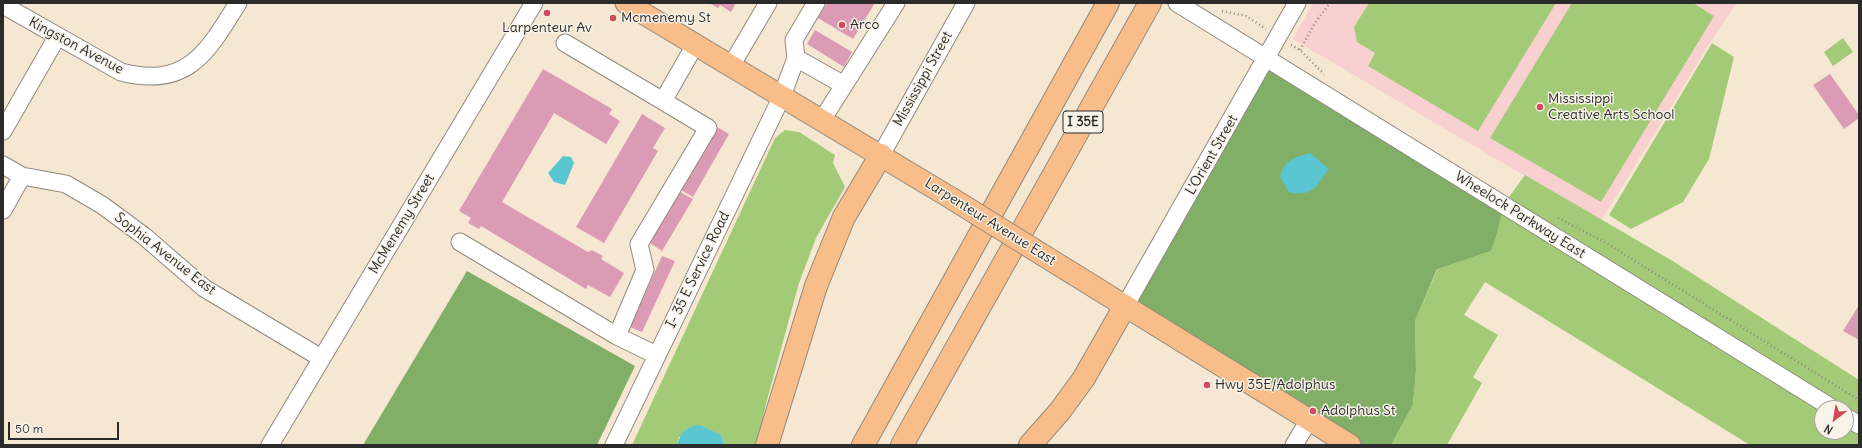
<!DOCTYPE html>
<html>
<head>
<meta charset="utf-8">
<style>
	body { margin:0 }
	#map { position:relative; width:1862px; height:448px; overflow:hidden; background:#f5e7d2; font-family:Delius,sans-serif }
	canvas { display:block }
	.frame { position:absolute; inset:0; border:4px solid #2b2b2b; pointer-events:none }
	.north { position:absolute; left:1814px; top:400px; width:40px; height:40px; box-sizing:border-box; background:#f7f3e8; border:1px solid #a5a39c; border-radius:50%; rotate:211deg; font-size:11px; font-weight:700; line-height:16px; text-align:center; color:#2b2b2b }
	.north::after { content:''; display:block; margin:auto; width:14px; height:18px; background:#d1495b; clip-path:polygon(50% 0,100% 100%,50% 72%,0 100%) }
	.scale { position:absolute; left:8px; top:422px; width:111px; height:18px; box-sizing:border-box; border:2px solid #2b2b2b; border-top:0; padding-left:5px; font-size:12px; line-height:14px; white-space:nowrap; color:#2b2b2b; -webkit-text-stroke:3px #f7f3e8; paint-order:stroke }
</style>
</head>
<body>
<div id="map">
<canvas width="1862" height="448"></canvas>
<div class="frame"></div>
<div class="north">N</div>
<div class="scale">50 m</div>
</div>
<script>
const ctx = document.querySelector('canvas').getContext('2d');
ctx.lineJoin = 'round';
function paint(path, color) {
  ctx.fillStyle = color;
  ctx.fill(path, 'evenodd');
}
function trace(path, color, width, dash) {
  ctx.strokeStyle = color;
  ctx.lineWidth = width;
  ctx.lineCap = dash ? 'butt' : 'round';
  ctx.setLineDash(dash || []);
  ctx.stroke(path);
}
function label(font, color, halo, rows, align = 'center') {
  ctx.font = font + ' Delius,sans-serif';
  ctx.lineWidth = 3;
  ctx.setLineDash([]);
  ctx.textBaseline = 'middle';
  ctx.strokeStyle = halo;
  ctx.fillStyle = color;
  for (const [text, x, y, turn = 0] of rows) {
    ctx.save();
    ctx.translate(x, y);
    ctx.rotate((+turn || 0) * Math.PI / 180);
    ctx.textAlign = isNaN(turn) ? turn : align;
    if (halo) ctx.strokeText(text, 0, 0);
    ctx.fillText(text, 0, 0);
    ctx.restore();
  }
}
const built = new Path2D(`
	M1313 3H1737L1713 38 1601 221 1293 39Z`);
const green = new Path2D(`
	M1369 3H1556L1478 131 1368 66 1375 53 1357 42 1354 27Z
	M1572 3H1693L1714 16 1601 202 1490 138Z
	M1843 38 1853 52 1833 66 1824 52Z
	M1712 43 1734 57 1709 159 1683 202 1631 229 1609 215Z
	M785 130 799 132 835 155 833 163 845 187 816 238 799 283 766 404 757 445H725L721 435 679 437 677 445H632L775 138Z
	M1525 175 1671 260 1859 380V445H1750L1485 282 1464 315 1498 335 1473 377 1482 383 1447 445H1391L1413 405 1416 370 1415 321 1438 268 1491 251 1504 204ZM1822 408H1846V432H1822Z`);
const forest = new Path2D(`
	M1267 58 1504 204 1497 233 1491 251 1437 269 1415 321 1416 370 1413 405 1391 445H1350L1125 306Z
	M467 271 635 366 597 445H363Z`);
const water = new Path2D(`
	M1310 153 1329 169C1316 186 1314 197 1289 192L1280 177C1284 160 1296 157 1310 153Z
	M563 156 571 157 574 163 565 185 554 182 548 173Z
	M700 425 721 435 725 445H677C681 432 686 426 700 425Z`);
const building = new Path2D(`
	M709 3H736L731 12 720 5 718 8Z
	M827 3H875L853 39 818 18Z
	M815 30 852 52 844 67 807 44Z
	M543 69 612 109 609 114 620 121 606 144 554 113 502 202 588 252 592 250 603 256 601 259 624 273 610 297 588 285 586 289 481 226 479 229 468 223 471 218 459 211Z
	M1830 74 1859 115V118L1844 129 1813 85Z
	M642 114 665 128 653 148 658 151 604 243 576 227Z
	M717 127 729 134 693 197 681 190Z
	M680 192 693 199 662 251 650 243Z
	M662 256 675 261 642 332 630 327Z
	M1859 305V340L1843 331Z`);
const path = new Path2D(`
	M1222 11 1246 16 1266 29
	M1291 45 1300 50 1324 74
	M1300 50 1315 23 1330 3
	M1558 218 1606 243 1859 400`);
const minor = new Path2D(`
	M1177 3 1832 408
	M3 5 121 72C187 89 207 53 238 3
	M565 43 663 101
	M796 58 844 85
	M731 66 768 3
	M822 120 896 3
	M3 131 57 37
	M881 155 966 3
	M3 165 22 176 66 184 102 205 144 236 204 288 321 358
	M3 210 22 176
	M460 242 617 336
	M1125 306 1297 3
	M656 355 617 336 645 270 639 244 708 128 663 101 695 45
	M1846 417 1859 425
	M270 445 534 3
	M614 445 782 96 796 58 794 40 816 3
	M1294 445 1309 420`);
const major = new Path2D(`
	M626 3 951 198
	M1075 275 1350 445`);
const highway = new Path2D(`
	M767 445 816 286 844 217 881 155
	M863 445 1108 3
	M902 445 1150 3
	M1030 445 1060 411 1084 378 1125 306`);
const majorBridge = new Path2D(`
	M951 198 1075 275`);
const markers = [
	[547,13,4,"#d1495b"],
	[613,18,4,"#d1495b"],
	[842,25,4,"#d1495b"],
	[1540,107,4,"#d1495b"],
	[1207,385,4,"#d1495b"],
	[1313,411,4,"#d1495b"]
];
const shields = [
	[1083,122,40]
];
const shieldNames = [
	["I 35E",1083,122]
];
const poiNames = [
	["Mcmenemy St",621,18],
	["Arco",850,25],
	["Larpenteur Av",547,28,"center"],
	["Mississippi",1548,99],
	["Creative Arts School",1548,115],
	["Hwy 35E/Adolphus",1215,385],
	["Adolphus St",1321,411]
];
const streetNames = [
	["Kingston Avenue",76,46,28],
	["Mississippi Street",923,79,-61],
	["L'Orient Street",1212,155,-60],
	["Wheelock Parkway East",1520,215,32],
	["Larpenteur Avenue East",990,222,32],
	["McMenemy Street",402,224,-59],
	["Sophia Avenue East",165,254,38],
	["I- 35 E Service Road",698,270,-64]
];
paint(built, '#f7d0cf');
paint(green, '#a3cb77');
paint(forest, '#82af68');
paint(water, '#5ac6d2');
paint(building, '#db9bb4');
trace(minor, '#90897e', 19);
trace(major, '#90897e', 23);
trace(highway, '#90897e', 24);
trace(path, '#90897e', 2.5, [1, 3]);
trace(minor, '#fff', 17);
trace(major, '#f8bd89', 21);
trace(highway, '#f8bd89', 22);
trace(majorBridge, '#90897e', 23, []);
trace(majorBridge, '#f8bd89', 21);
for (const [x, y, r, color] of markers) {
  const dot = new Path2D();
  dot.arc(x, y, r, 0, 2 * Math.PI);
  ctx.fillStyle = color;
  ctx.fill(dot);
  trace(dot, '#f7f3e8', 1.5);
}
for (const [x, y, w] of shields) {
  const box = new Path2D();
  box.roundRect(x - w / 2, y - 11, w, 22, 3);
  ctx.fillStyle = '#f7f3e8';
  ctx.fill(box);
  trace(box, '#2b2b2b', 1);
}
label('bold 13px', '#2b2b2b', null, shieldNames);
label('14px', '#2b2b2b', '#f7f3e8', poiNames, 'left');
label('14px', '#2b2b2b', '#f7f3e8', streetNames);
</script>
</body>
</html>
